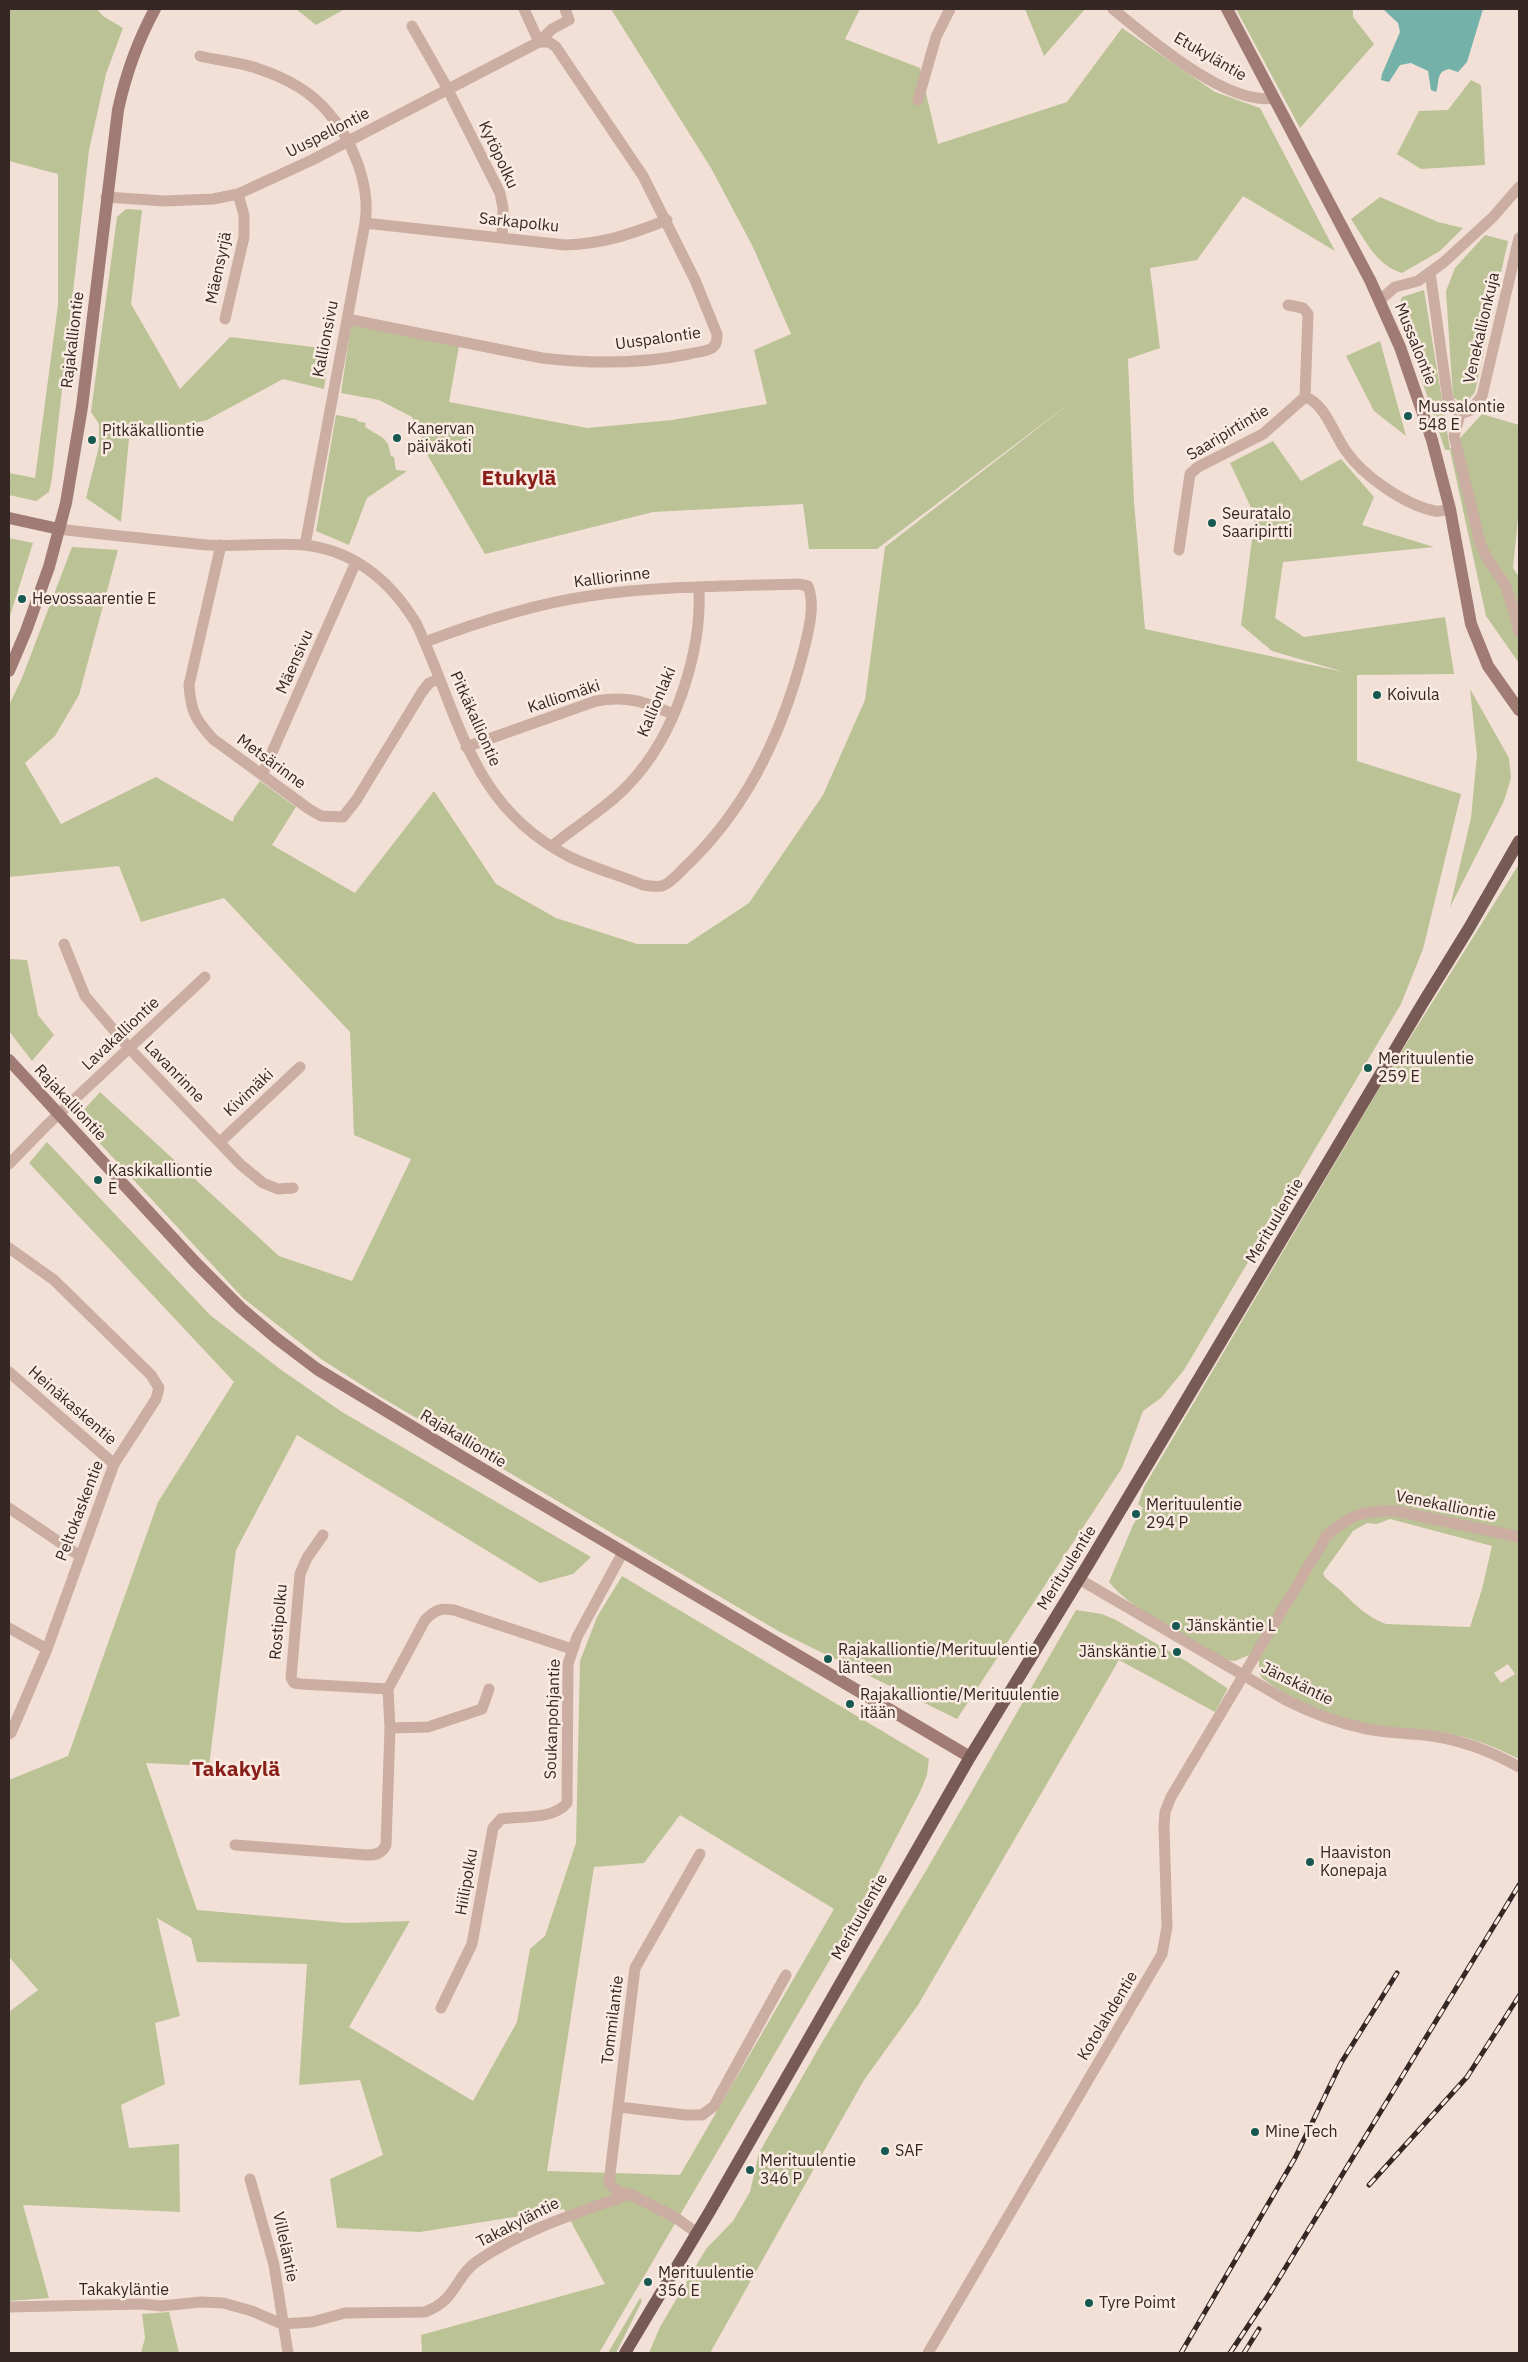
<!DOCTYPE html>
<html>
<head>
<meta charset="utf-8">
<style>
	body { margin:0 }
	#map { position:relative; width:1528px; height:2362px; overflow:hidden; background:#f2e0d6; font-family:"IBM Plex Sans",sans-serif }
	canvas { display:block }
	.frame { position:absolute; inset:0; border:10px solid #352724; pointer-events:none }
</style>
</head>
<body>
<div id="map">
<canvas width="1528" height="2362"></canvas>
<div class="frame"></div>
</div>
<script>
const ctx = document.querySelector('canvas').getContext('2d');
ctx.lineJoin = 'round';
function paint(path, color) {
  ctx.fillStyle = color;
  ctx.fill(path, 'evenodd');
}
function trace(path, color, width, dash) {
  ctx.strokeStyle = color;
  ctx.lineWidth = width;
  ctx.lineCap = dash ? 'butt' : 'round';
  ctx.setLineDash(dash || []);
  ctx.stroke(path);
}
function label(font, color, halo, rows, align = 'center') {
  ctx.font = font + ' "IBM Plex Sans",sans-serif';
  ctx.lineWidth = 5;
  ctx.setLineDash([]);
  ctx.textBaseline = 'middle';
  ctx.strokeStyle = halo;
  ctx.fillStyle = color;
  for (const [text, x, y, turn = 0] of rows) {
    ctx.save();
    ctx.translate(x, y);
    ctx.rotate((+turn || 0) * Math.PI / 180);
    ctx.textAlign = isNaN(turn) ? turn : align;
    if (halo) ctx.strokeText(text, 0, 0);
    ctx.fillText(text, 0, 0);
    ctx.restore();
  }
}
const green = new Path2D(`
	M9 9H97L103 16 123 28 106 74 89 150 52 478 49 492 36 501 9 495V473L35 478 58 305V174L9 161Z
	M296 9H345L316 25Z
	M611 9H860L845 39 920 68 938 144 1067 102 1122 28 1215 92 1260 108 1335 251 1243 196 1197 260 1150 268 1160 348 1128 359 1134 502 1145 629 1344 672 1272 651 1241 625 1255 516 1230 463 1273 441 1301 481 1341 459 1374 497 1362 525 1434 547 1283 562 1275 618 1304 637 1445 617 1454 674 1357 675V761L1461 794 1423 949 1401 1004 1184 1370 1161 1398 1143 1411 1122 1468 957 1719 780 1632 379 1396 321 1359 243 1298 81 1123V1113L100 1092 279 1256 352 1281 411 1159 354 1135 350 1032 224 898 141 922 119 866 9 877V705L22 678 72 547 118 550 79 695 55 736 25 763 61 824 156 777 233 822 234 817 260 781 296 807 272 845 355 893 434 791 496 884 556 918 637 944H687L749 903 823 795 865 700 885 547 1074 400 877 549H809L803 504 653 512 485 554 428 456 412 417 379 400 341 393 351 325 459 346 449 402 587 428 672 420 767 404 754 350 791 334 753 247 711 168Z
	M1025 9H1085L1044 56Z
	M1236 9H1353V17L1374 44 1300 128Z
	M1471 80 1481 85 1485 165 1421 169 1397 154 1419 111 1448 110Z
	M1380 197 1438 222 1463 228 1440 251 1402 273C1376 265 1366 241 1351 219Z
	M126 209 142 210 131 304 180 389 230 337 330 349 324 389 283 379 207 420 129 439 121 522 86 498 99 446V424L91 412 117 217Z
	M1485 235 1508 241 1475 392 1466 403 1453 398 1446 291 1455 268Z
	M1424 290 1450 449 1482 414 1519 425V508L1513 568 1519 577V663L1486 616 1450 450H1445L1398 308 1402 297Z
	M1380 341 1406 436 1374 411 1346 356Z
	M336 415 357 419V421L366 423 365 427 383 438 388 444 391 456 394 457 396 470 407 471 367 498 349 545 316 531Z
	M9 538 33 543 9 619Z
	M1470 689 1509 758 1511 778 1504 801 1450 907 1471 818 1477 755Z
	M1519 864V1759C1498 1748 1475 1739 1451 1734 1426 1729 1400 1729 1375 1725 1335 1719 1294 1703 1262 1678L1259 1673V1661L1249 1655 1235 1661 1228 1660C1193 1639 1134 1613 1109 1582L1133 1525 1143 1508 1138 1504 1144 1487 1393 1065ZM1390 1519 1492 1546 1482 1589 1470 1627 1386 1624C1366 1617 1354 1603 1339 1589 1334 1584 1325 1580 1323 1573L1353 1531 1367 1523 1377 1524ZM1508 1664 1515 1674 1501 1683 1494 1673Z
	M9 959 27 960 38 1015 54 1035 32 1061 9 1031Z
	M47 1142 210 1315 280 1369 342 1412 591 1557 573 1574 540 1583 297 1435 236 1550 209 1766 146 1763 197 1910 347 1923 410 1921 349 2027 473 2101 517 2022 530 1949 545 1936 576 1843 580 1661 597 1617 622 1576 929 1759 927 1775 920 1792 852 1922 599 2353H422L421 2335 605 2284 564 2209 420 2232 337 2228 330 2179 383 2155 360 2080 299 2085 307 1964 197 1962 191 1938 157 1918 180 2016 155 2023 165 2084 121 2105 129 2148 179 2144 180 2212 23 2205 49 2298 9 2301V2012L38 1990 9 1957V1780L68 1756 158 1502 234 1382 29 1163ZM680 1815 834 1909 680 2175 547 2171 594 1867 644 1863Z
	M1076 1610 1102 1614 1116 1620 1186 1661 1227 1688V1690L1215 1712 1119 1660 918 2005 864 2080 710 2353H649L660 2327 706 2249 733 2221 750 2192 759 2153 821 2044 927 1869Z
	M640 2298 642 2301 616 2353H608Z
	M169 2312 179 2353H141L145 2338 142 2314Z`);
const water = new Path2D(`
	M1383 9H1483L1467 62 1458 72 1449 69C1435 72 1440 83 1436 92L1431 90 1428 71 1411 63 1400 65 1389 82 1381 80 1382 74 1400 32 1398 23Z`);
const street = new Path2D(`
	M524 9 539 42 552 29 569 20 565 9
	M1113 9C1148 38 1227 106 1274 98
	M412 26 445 84 500 193 503 208 502 238
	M200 56C219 61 241 62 259 69 283 77 310 91 327 111 352 139 371 185 365 223L305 545
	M918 100 936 37 950 9
	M106 197 164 201 213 199 238 194 312 160 539 42H549L556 47 643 176 695 280 717 334C717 340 717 344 712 348 706 352 696 352 689 354 641 364 591 364 542 358L347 319
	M365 223 565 245C603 244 631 234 667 220
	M1430 272 1448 401 1460 414
	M1380 300 1395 287 1418 281 1444 262 1493 217 1519 187
	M1288 305 1303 308 1308 314 1305 397
	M225 319 244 237V215L238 194
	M1460 414 1454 436 1481 546C1487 560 1496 570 1504 583 1512 599 1514 615 1519 632
	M1460 414 1471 410 1482 396 1519 238
	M59 529C108 535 158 540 207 545 239 547 273 542 305 545 355 551 391 582 416 623 459 713 469 805 568 856 592 868 619 875 643 885 649 886 656 887 662 886 671 883 679 873 685 867 747 809 782 734 803 653 808 633 816 606 808 586L798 584C728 586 658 586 589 596 533 604 478 622 425 642
	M221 545 189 685C191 712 195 719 213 739L309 809 321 816 343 817 357 799 422 692 429 683 439 679
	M1179 550 1190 474 1198 467 1263 434 1305 397C1325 403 1334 435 1346 451 1363 476 1405 505 1435 511 1440 512 1445 510 1450 509
	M466 747 596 701C627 695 645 702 673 714
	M262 775 356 562
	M552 846C577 825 607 808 629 784 675 736 702 653 699 588
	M64 944 85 996 129 1048 241 1165 263 1183 278 1189 293 1188
	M220 1142 300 1067
	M9 1164 47 1125 205 977
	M9 1248 54 1280 151 1375 159 1388 156 1399 114 1464 47 1649 11 1733 9 1734
	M9 1372 114 1464
	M9 1508 80 1556
	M323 1535 307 1558 300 1574 291 1678 294 1683 301 1684 388 1689
	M1079 1579 1284 1699C1311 1713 1338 1723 1367 1729 1387 1733 1406 1733 1425 1735 1459 1739 1489 1750 1519 1767
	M9 1628 47 1649
	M390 1728 428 1727 482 1709 489 1689
	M235 1845 367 1855C377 1855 382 1853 386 1845L390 1728 388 1689 425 1620C435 1610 440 1608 454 1610L572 1649
	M441 2008 472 1944 493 1828 501 1819C521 1816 553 1820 567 1803L568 1664 577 1637 623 1552
	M619 2107 686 2115H702L714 2106 786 1975
	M250 2179 274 2265 288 2353
	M630 2194 617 2191 609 2182 635 1968 700 1854
	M9 2307 142 2304 161 2306 201 2302 223 2303 252 2311 282 2324 312 2322 345 2313 425 2312C457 2300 454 2278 476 2262 522 2230 577 2213 630 2194L676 2218 697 2233
	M928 2353 1162 1954 1167 1927 1164 1826 1165 1812 1171 1797 1327 1535C1351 1514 1365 1510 1396 1511L1519 1537`);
const secondary = new Path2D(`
	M1227 9 1370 280 1400 347 1432 440 1450 509 1471 624 1488 666 1519 710
	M9 518 59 529
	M9 671 26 631 49 567 66 503 82 407 118 110C126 73 137 42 155 9
	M9 1060 196 1263 241 1308 276 1338 317 1369 464 1458 970 1757`);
const primary = new Path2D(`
	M625 2353 710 2211 970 1757 1089 1563 1424 1001 1469 928 1519 841`);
const rail = new Path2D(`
	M1369 2185 1467 2077 1519 1996
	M1181 2353 1295 2158 1341 2063 1397 1973
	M1230 2353 1270 2293 1519 1885
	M1244 2353 1259 2329`);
const markers = [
	[1408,416,5,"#175952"],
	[397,438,5,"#175952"],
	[92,440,5,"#175952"],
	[1212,523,5,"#175952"],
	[22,599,5,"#175952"],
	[1377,695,5,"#175952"],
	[1368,1068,5,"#175952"],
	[98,1180,5,"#175952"],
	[1136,1514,5,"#175952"],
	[1176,1626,5,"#175952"],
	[1177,1652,5,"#175952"],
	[828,1659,5,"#175952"],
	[850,1704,5,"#175952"],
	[1310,1862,5,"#175952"],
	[1255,2132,5,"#175952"],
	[885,2151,5,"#175952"],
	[750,2170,5,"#175952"],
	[648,2282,5,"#175952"],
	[1089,2303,5,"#175952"]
];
const streetNames = [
	["Etukyläntie",1210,57,30],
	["Uuspellontie",328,133,-27],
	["Kytöpolku",498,155,65],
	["Sarkapolku",519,223,6],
	["Mäensyrjä",219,268,-78],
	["Venekallionkuja",1482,328,-77],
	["Kallionsivu",326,339,-79],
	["Uuspalontie",658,339,-8],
	["Rajakalliontie",73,340,-83],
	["Mussalontie",1415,344,68],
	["Saaripirtintie",1228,433,-31],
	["Kalliorinne",612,578,-7],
	["Mäensivu",295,662,-66],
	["Kalliomäki",564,697,-18],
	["Kallionlaki",657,702,-67],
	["Pitkäkalliontie",475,719,66],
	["Metsärinne",271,762,36],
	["Lavakalliontie",121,1034,-43],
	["Lavanrinne",174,1072,46],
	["Kivimäki",249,1093,-43],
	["Rajakalliontie",70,1103,47],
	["Merituulentie",1275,1221,-59],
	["Heinäkaskentie",72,1406,41],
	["Rajakalliontie",463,1439,31],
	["Venekalliontie",1446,1506,11],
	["Peltokaskentie",80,1511,-69],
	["Merituulentie",1067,1568,-58],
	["Rostipolku",279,1622,-85],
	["Jänskäntie",1297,1684,26],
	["Soukanpohjantie",553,1719,-88],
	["Hiilipolku",467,1882,-80],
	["Merituulentie",860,1917,-60],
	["Kotolahdentie",1108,2016,-59],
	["Tommilantie",613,2020,-83],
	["Takakyläntie",518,2223,-27],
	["Villeläntie",285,2247,78],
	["Takakyläntie",124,2290]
];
const poiNames = [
	["Mussalontie",1418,407],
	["548 E",1418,425],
	["Kanervan",407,429],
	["päiväkoti",407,447],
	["Pitkäkalliontie",102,431],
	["P",102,449],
	["Seuratalo",1222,514],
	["Saaripirtti",1222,532],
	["Hevossaarentie E",32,599],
	["Koivula",1387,695],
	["Merituulentie",1378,1059],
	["259 E",1378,1077],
	["Kaskikalliontie",108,1171],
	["E",108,1189],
	["Merituulentie",1146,1505],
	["294 P",1146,1523],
	["Jänskäntie L",1186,1626],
	["Rajakalliontie/Merituulentie",838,1650],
	["länteen",838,1668],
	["Jänskäntie I",1167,1652,"right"],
	["Rajakalliontie/Merituulentie",860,1695],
	["itään",860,1713],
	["Haaviston",1320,1853],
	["Konepaja",1320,1871],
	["Mine Tech",1265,2132],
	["SAF",895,2151],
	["Merituulentie",760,2161],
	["346 P",760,2179],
	["Merituulentie",658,2273],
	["356 E",658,2291],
	["Tyre Poimt",1099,2303]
];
const districtNames = [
	["Etukylä",519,479],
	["Takakylä",236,1770]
];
paint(green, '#bbc295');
paint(water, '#73b1a9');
trace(street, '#cbada1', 11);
trace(secondary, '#9f7b73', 12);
trace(primary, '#785a54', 12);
trace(rail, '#352724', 5);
trace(rail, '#faebe2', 3, [9]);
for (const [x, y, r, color] of markers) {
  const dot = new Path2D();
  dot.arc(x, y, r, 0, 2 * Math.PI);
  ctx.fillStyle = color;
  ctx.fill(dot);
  trace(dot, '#faebe2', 2);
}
label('16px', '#352724', '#faebe2', streetNames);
label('16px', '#352724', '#faebe2', poiNames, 'left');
label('bold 21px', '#891f18', '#faebe2', districtNames);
</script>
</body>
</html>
